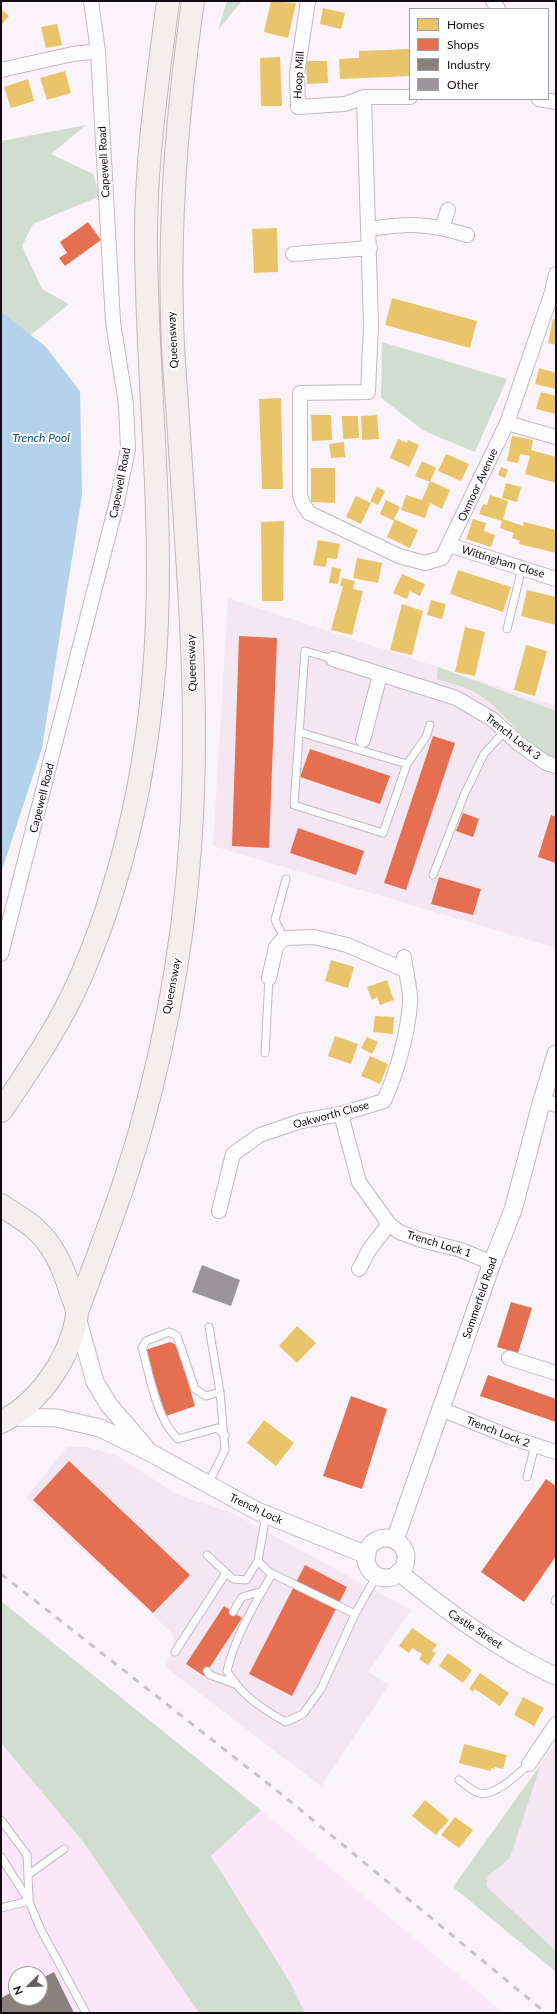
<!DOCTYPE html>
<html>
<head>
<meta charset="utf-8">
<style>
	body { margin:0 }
	#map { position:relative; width:557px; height:2014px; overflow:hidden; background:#faf4fa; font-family:Lato,sans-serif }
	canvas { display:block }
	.frame { position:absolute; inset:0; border:2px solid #130c13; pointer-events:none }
	.legend { position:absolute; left:409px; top:8px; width:140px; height:92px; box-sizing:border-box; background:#fff; border:1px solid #a19ea1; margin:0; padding:5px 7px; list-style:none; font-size:12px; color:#130c13 }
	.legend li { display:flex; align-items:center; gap:8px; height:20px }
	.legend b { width:20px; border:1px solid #a19ea1 }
	.north { position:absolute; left:8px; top:1966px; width:40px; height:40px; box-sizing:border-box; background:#fff; border:1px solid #a19ea1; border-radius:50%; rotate:247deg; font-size:11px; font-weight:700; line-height:16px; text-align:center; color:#130c13 }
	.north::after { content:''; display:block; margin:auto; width:14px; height:18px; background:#645d64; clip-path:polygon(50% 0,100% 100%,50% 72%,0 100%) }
</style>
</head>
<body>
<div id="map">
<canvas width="557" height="2014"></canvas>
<div class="frame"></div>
<ul class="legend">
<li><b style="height:11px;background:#e9c46a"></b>Homes</li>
<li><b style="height:11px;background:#e76f51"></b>Shops</li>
<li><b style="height:11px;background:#8a817c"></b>Industry</li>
<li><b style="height:11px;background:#9b959b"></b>Other</li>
</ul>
<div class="north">N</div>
</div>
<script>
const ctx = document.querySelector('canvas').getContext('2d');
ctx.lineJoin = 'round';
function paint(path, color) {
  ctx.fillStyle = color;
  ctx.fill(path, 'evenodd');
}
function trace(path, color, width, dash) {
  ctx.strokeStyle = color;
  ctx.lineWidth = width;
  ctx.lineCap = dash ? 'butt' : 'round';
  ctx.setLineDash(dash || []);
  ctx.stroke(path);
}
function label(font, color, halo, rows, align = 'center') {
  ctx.font = font + ' Lato,sans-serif';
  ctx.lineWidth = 4;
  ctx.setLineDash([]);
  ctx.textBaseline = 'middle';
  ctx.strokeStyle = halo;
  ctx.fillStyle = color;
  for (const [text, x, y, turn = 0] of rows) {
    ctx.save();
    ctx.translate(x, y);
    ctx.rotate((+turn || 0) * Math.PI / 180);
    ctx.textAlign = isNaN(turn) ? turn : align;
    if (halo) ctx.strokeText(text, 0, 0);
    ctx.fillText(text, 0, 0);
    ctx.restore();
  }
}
const commercial = new Path2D(`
	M228 598 556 706V948L213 846Z
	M67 1447H87L116 1455 178 1495 232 1513 411 1610 368 1672 389 1685 321 1786 165 1667 173 1649 174 1639 171 1632 26 1498Z
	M556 1742V1951L486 1886 488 1876 510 1858 541 1764Z`);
const built = new Path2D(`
	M1 1743 84 1843 199 2013H1ZM16 1974H40V1998H16Z
	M261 1810 504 2013H305L290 1982 211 1856Z`);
const green = new Path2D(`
	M227 1H242L218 30Z
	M86 125 51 154 93 174 100 196 33 224 22 246 42 289 69 304 21 343 1 346V141Z
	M382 342 507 379 475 452 424 431 381 398Z
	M438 667 556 711V759C523 747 507 711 478 694 466 687 450 683 437 679Z
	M1 1601 261 1810 211 1856 290 1982 305 2013H199L84 1843 1 1743Z
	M541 1764 510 1858 488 1876 486 1886 556 1951V1972L453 1887Z`);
const water = new Path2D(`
	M1 312 45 346 80 391 82 495 42 748 1 873Z`);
const homes = new Path2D(`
	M271 1 296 3 288 38 264 32Z
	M323 8 345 13 341 29 320 24Z
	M1 9 9 16 1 25Z
	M57 24 62 45 46 48 41 27Z
	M410 49V76L340 79 339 59 359 58V51Z
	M280 57 282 106H261L260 58Z
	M306 61H327L328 83 307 84Z
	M65 71 71 93 47 100 40 78Z
	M28 79 34 101 11 108 4 87Z
	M277 228 278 272 254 273 252 229Z
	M392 298 477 321 470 348 385 325Z
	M553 319H556V345L548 343Z
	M539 368 556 373V389L535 384Z
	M541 392 556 396V414L536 409Z
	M281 398 283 489H262L259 399Z
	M311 415H331L332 440 312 441Z
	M377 415 379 439 362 440 361 416Z
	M342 416H358L359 438 343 439Z
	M512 436 533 440 531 450 556 457V483L525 474 530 456 520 454 518 463 507 461Z
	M398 439 407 443 408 440 419 445 409 467 390 458Z
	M344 442 345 457 331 458 329 444Z
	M446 454 469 464 461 481 438 471Z
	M422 461 436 468 430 482 415 476Z
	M501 467 508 470 505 478 498 475Z
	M311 468H335V503L311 502Z
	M430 481 450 490 442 509 430 503 425 518 401 510 406 495 422 500Z
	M506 483 521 487 517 502 502 498Z
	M377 487 385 491 378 505 370 501Z
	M490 495 508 501 503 519 523 526 524 522 556 530V553L519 544 520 541 512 538 514 533 500 528 502 521 479 514 483 504 487 505Z
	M356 496 371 503 361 524 346 517Z
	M386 500 400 507 394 519 418 530 410 548 387 537 394 521 380 514Z
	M473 519 486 523 484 531 495 535 491 547 466 539Z
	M284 521 283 601H262L261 522Z
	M318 540 340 544 337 559 327 558 326 567 313 565Z
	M357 558 382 563 378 583 353 578Z
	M332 567 341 569 338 584 329 583Z
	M458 570 511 587 503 612 450 594Z
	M402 574 425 584 420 596 410 591 407 599 393 593Z
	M342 578 355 581 353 589 363 591 352 635 331 630 343 586H340Z
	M527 590 556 597V625L521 616Z
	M431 600 446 604 442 619 427 615Z
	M402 604 423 611 412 655 390 650Z
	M465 627 485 632 475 676 455 672Z
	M526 645 547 651 535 696 514 690Z
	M331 960 354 967 348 988 325 981Z
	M387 980 394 1000 380 1005 377 997 372 1000 367 987Z
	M375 1016 394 1017 393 1034 373 1032Z
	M335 1036 358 1044 351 1064 328 1056Z
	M367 1037 378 1042 372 1054 361 1048Z
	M370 1056 388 1064 380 1084 361 1076Z
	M297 1326 316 1343 297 1363 279 1346Z
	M264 1420 294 1443 276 1466 247 1443Z
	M412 1628 437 1645 432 1651 436 1653 428 1665 419 1659 422 1654 412 1648 409 1653 399 1646Z
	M448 1653 472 1670 463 1683 439 1666Z
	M480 1673 509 1693 500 1706 475 1689 473 1692 469 1689Z
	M523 1697 544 1708 534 1726 514 1715Z
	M464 1744 507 1755 503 1769 495 1767 494 1769 491 1768V1771L459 1763Z
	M425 1800 449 1820 436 1835 412 1816Z
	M455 1817 473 1830 459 1848 441 1835Z`);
const shops = new Path2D(`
	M88 222 101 240 65 266 59 258 67 253 60 242Z
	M239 636 277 638 269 848 232 846Z
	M433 736 455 743 406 890 384 883Z
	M310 749 390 776 380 804 300 777Z
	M463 813 479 819 473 837 456 831Z
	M551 815 556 817V863L538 857Z
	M298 828 364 851 356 875 290 853Z
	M439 877 481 889 473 915 431 904Z
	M511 1302 532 1308 518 1353 497 1347Z
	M170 1342 177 1345 195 1406 166 1416 145 1350Z
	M488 1375 556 1399V1422L480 1396Z
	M351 1396 387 1409 362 1489 323 1476Z
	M69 1461 190 1575 153 1613 33 1500Z
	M546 1479 556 1486V1556L524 1602 481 1572Z
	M305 1565 347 1587 292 1696 249 1674Z
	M224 1606 242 1618 204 1676 186 1664Z`);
const industry = new Path2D(`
	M54 1972 74 2013H1V1998L16 1990V1998H40V1979Z`);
const building = new Path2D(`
	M202 1265 240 1280 231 1306 192 1292Z`);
const service = new Path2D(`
	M507 629 522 568
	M299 732 407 764 383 833 294 805 305 651 333 659
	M407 764 426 737 430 725
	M433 875 465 793 484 754 505 731
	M284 938 275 920 286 879
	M265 1053 269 978
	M220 1392 206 1396 195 1389 177 1336 169 1332 146 1341 142 1348C150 1375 156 1419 178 1439L217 1428 225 1435
	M527 1477 535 1445
	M208 1484 225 1450 220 1392 209 1327
	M266 1515 258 1561 269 1572 355 1614
	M207 1555 233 1579 246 1580 258 1561
	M272 1574C255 1604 235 1636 227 1671 241 1695 262 1709 286 1722L303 1714 321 1689 355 1614 377 1575
	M555 1601 556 1599
	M233 1612 242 1597 263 1591
	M175 1652 226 1573
	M207 1671 210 1675 235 1684
	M459 1780C465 1784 472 1791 479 1793 495 1797 518 1774 529 1764
	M1 1820 27 1855 29 1898
	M1 1857 29 1901 40 1928 86 2013
	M28 1875 64 1849
	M1 1908 29 1901`);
const minor = new Path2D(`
	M308 1 297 74 298 107 345 104 364 97H410
	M493 1 498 9
	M1 70 73 54 98 51
	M364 97 371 325 368 392 300 393V495L303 504 309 513 399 556 425 563 442 558 507 423 552 292 556 274
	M539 99 556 102
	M442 228 448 210
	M369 229C410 223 427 223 467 235
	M293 254 370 248
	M507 423 556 437
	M449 545 556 579
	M333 659 456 698 492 719 518 743 546 763 556 766
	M363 740 380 675
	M1 954 117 502 128 449 126 404 113 322 98 51 91 1
	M269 978 276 947 284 938 314 937 347 945 405 970
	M542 1100 556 1105
	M341 1114 359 1182 389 1224 399 1232 421 1240 461 1250 492 1263
	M219 1211 233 1154 260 1135 301 1121 341 1114 384 1101C397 1072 408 1034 410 1003 411 988 405 971 404 957
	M359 1269 369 1250 389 1224
	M509 1358 556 1373
	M441 1409 510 1437 556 1452
	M529 1764 556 1724`);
const tertiary = new Path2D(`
	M77 1317 95 1382 109 1405 145 1447
	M12 1417 57 1418 100 1428 151 1453 257 1511 367 1555
	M366 1558a20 20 0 1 1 40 0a20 20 0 1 1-40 0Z
	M395 1540 492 1263 513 1210 542 1100 556 1054
	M399 1572C436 1603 474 1631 515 1655 528 1662 541 1670 556 1676`);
const trunk = new Path2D(`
	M1 1111C27 1073 53 1035 73 994 126 881 153 745 157 620 162 492 146 364 146 235 146 157 158 79 168 1
	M1 1205C11 1212 22 1218 32 1226 54 1244 64 1269 72 1296 74 1301 77 1308 77 1313 76 1332 64 1358 54 1373 40 1394 24 1411 1 1422
	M77 1312C94 1266 112 1220 127 1174 160 1072 183 953 190 847 201 705 187 562 178 420 176 385 172 349 172 314 169 209 178 105 193 1`);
const rail = new Path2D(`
	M1 1574 285 1797 546 2013`);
const streetNames = [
	["Hoop Mill",299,75,-87],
	["Capewell Road",104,162,-93],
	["Queensway",173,340,-93],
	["Capewell Road",120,483,-79],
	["Oxmoor Avenue",478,485,-65],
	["Wittingham Close",503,562,17],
	["Queensway",192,663,-92],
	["Trench Lock 3",513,737,38],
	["Capewell Road",42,798,-76],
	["Queensway",172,986,-79],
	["Oakworth Close",331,1115,-15],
	["Trench Lock 1",439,1244,17],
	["Sommerfeld Road",480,1298,-71],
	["Trench Lock 2",498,1432,21],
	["Trench Lock",256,1509,25],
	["Castle Street",475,1629,33]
];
const waterNames = [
	["Trench Pool",41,438]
];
paint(commercial, '#f4e7f2');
paint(built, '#fbe7fa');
paint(green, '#d0ddd0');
paint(water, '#b5d2ed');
paint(homes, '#e9c46a');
paint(shops, '#e76f51');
paint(industry, '#8a817c');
paint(building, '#9b959b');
trace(service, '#c1bac1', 9);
trace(minor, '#c1bac1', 16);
trace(tertiary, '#c1bac1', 19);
trace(trunk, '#c4b7ba', 24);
trace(service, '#fefdfe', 7);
trace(minor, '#fefdfe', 14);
trace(tertiary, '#fefdfe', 17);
trace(trunk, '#f6eeee', 22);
trace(rail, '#c7c4c7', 3, [7, 7]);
label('11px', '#130c13', '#fff', streetNames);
label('italic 12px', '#074e7c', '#fff', waterNames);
</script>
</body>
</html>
